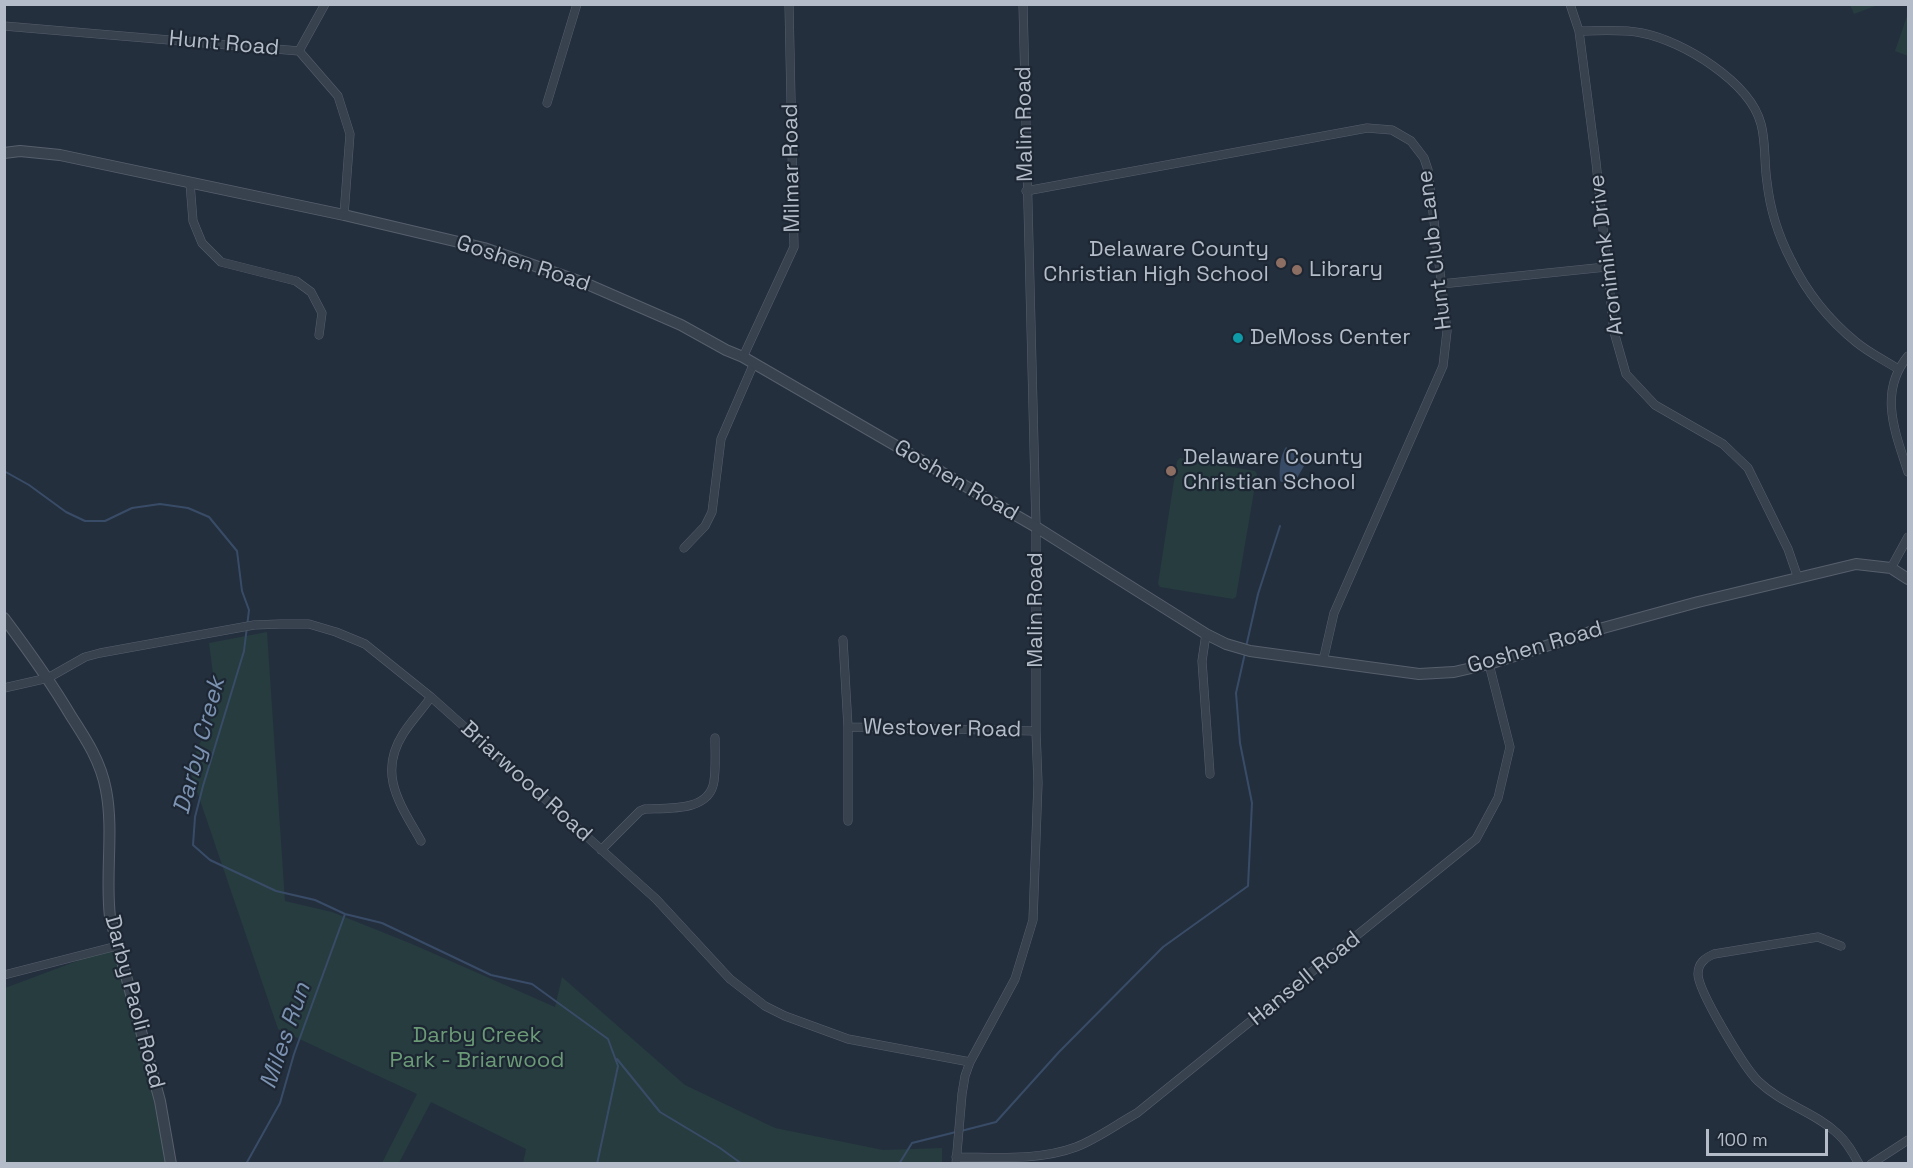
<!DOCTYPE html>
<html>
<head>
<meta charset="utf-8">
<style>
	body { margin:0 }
	#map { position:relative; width:1913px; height:1168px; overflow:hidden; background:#242f3e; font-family:"Space Grotesk",sans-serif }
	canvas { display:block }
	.frame { position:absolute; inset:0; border:6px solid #b4bcc9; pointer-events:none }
	.scale { position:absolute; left:1706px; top:1129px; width:122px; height:27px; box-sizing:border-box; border:3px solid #b4bcc9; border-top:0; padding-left:8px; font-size:18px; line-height:21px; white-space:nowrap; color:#b4bcc9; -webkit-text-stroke:4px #1d2633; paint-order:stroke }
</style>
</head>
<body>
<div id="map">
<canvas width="1913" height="1168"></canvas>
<div class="frame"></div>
<div class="scale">100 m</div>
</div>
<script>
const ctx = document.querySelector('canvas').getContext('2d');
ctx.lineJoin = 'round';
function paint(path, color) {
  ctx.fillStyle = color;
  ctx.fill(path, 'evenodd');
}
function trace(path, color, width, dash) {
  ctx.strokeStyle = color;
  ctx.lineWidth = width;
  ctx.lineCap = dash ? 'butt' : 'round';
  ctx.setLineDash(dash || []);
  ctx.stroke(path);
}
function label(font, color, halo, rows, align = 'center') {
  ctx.font = font + ' "Space Grotesk",sans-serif';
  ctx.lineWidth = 4.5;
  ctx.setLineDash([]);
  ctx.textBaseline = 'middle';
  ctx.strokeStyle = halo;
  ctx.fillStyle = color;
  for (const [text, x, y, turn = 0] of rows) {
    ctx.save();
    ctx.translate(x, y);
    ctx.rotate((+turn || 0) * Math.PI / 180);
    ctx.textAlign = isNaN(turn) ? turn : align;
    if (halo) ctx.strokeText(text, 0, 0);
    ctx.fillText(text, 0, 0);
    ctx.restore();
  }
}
const green = new Path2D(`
	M1850 5H1878L1854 14Z
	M1908 13V56L1895 51Z
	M1180 458 1255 471 1257 474 1236 597 1233 599 1160 587 1158 584 1177 461Z
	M267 632 285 901 332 912 412 944 555 1007 562 977 685 1085 775 1128 883 1150 942 1148V1163H523L526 1149 431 1102 399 1163H382L417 1094 278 1029 189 768 217 705 209 643Z
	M117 946 171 1163 5 1164V988Z`);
const water = new Path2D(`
	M1286 447 1296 455 1305 456 1308 459 1297 478 1285 484 1280 481C1279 470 1280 456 1286 447Z`);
const stream = new Path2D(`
	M4 471 29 485 66 512 85 521H105L132 508 160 504 188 508 209 517 237 551 242 591 249 610 244 651 203 786 195 817 193 845 210 860 276 891 315 900 345 914 382 923 491 975 532 984 608 1039 618 1066 597 1164
	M1246 647 1258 594 1280 526
	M617 1059 660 1112 720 1148 742 1164
	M961 1131 996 1122 1059 1052 1163 947 1248 886 1252 803 1240 743 1236 693 1245 653
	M246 1164 280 1103 294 1054 345 914
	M899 1164 912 1143 956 1132`);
const minor = new Path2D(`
	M1570 4 1579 31 1596 162 1614 332 1626 374 1655 405 1723 444 1748 468 1788 549 1798 578
	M4 26 299 51 338 96 350 134 344 215
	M1579 31C1600 31 1622 29 1642 33 1683 41 1750 82 1761 124 1766 142 1764 163 1767 182 1770 209 1779 237 1791 260 1806 291 1829 320 1856 342 1868 352 1884 360 1898 369
	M299 51 325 4
	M547 103 577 4
	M190 183 193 221 202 243 221 262 296 281 311 292 322 313 319 335
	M1026 191 1367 128 1392 130 1411 141 1424 158 1428 170 1447 331 1443 366 1334 613 1323 661
	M1441 284 1606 267
	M1908 356C1878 392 1895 432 1908 472
	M743 357 794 247 789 4
	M684 548 705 526 712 512 721 439 754 363
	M1891 568 1908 537
	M1206 634 1202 661 1210 774
	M843 640 848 727V821
	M4 688 48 678 85 657 100 653 254 625 280 624H309L336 632 365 644 431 697 533 788 656 899 730 979 765 1006 785 1016 848 1039 970 1062
	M848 727 1036 731
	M421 841C401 805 377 775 403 734 411 721 422 710 431 697
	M601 850 640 811 645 809C668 808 710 812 714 781 716 767 715 752 715 738
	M1841 946 1818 937 1714 954C1705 958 1698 963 1698 974 1698 991 1744 1067 1758 1081 1783 1105 1815 1112 1838 1134 1847 1142 1853 1153 1859 1164
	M4 975 117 946
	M956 1157C995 1157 1039 1161 1076 1147 1097 1139 1117 1124 1137 1113L1476 839 1498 798 1510 747 1489 664
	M956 1164 962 1094 965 1076 970 1062 1015 979 1033 920 1038 783 1036 731V527L1023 4
	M1871 1164 1908 1140`);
const tertiary = new Path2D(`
	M4 153 20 151 60 155 344 215 484 248 587 284 681 325 726 350 743 357 1036 527 1206 634 1226 644 1250 651 1419 674 1454 672 1489 664 1603 628 1698 602 1856 564 1891 568 1908 579
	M4 618C28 650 51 682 71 716 86 739 101 762 106 790 114 831 105 875 110 917L160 1101 171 1164`);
const markers = [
	[1281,263,6,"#8d6e63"],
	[1297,270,6,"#8d6e63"],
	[1238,338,6,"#0f9aa8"],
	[1171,471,6,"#8d6e63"]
];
const streetNames = [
	["Hunt Road",224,44,5],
	["Malin Road",1025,124,-91],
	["Milmar Road",792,168,-91],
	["Hunt Club Lane",1435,250,-97],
	["Aronimink Drive",1607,255,-97],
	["Goshen Road",523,264,18],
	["Goshen Road",956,481,30],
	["Malin Road",1036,610,-90],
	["Goshen Road",1535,648,-16],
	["Westover Road",942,729,1],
	["Briarwood Road",526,782,42],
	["Hansell Road",1305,979,-39],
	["Darby Paoli Road",134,1002,75]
];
const poiNames = [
	["Delaware County",1269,250,"right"],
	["Christian High School",1269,275,"right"],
	["Library",1309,270],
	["DeMoss Center",1250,338],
	["Delaware County",1183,458],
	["Christian School",1183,483]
];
const parkNames = [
	["Darby Creek",477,1036],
	["Park - Briarwood",477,1061]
];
const waterNames = [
	["Darby Creek",200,746,-75],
	["Miles Run",286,1036,-71]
];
paint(green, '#263c3f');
paint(water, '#394c67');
trace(stream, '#394c67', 2);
trace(minor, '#565f6c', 9);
trace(tertiary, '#565f6c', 12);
trace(minor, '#38414e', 8);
trace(tertiary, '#38414e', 10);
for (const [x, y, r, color] of markers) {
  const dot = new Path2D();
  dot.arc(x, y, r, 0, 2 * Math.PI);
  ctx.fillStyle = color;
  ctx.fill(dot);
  trace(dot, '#1d2633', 2);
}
label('22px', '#b4bcc9', '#1d2633', streetNames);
label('22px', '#b4bcc9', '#1d2633', poiNames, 'left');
label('22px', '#6b9a76', '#1d2633', parkNames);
label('italic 24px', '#7c92b1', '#1d2633', waterNames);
</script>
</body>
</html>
